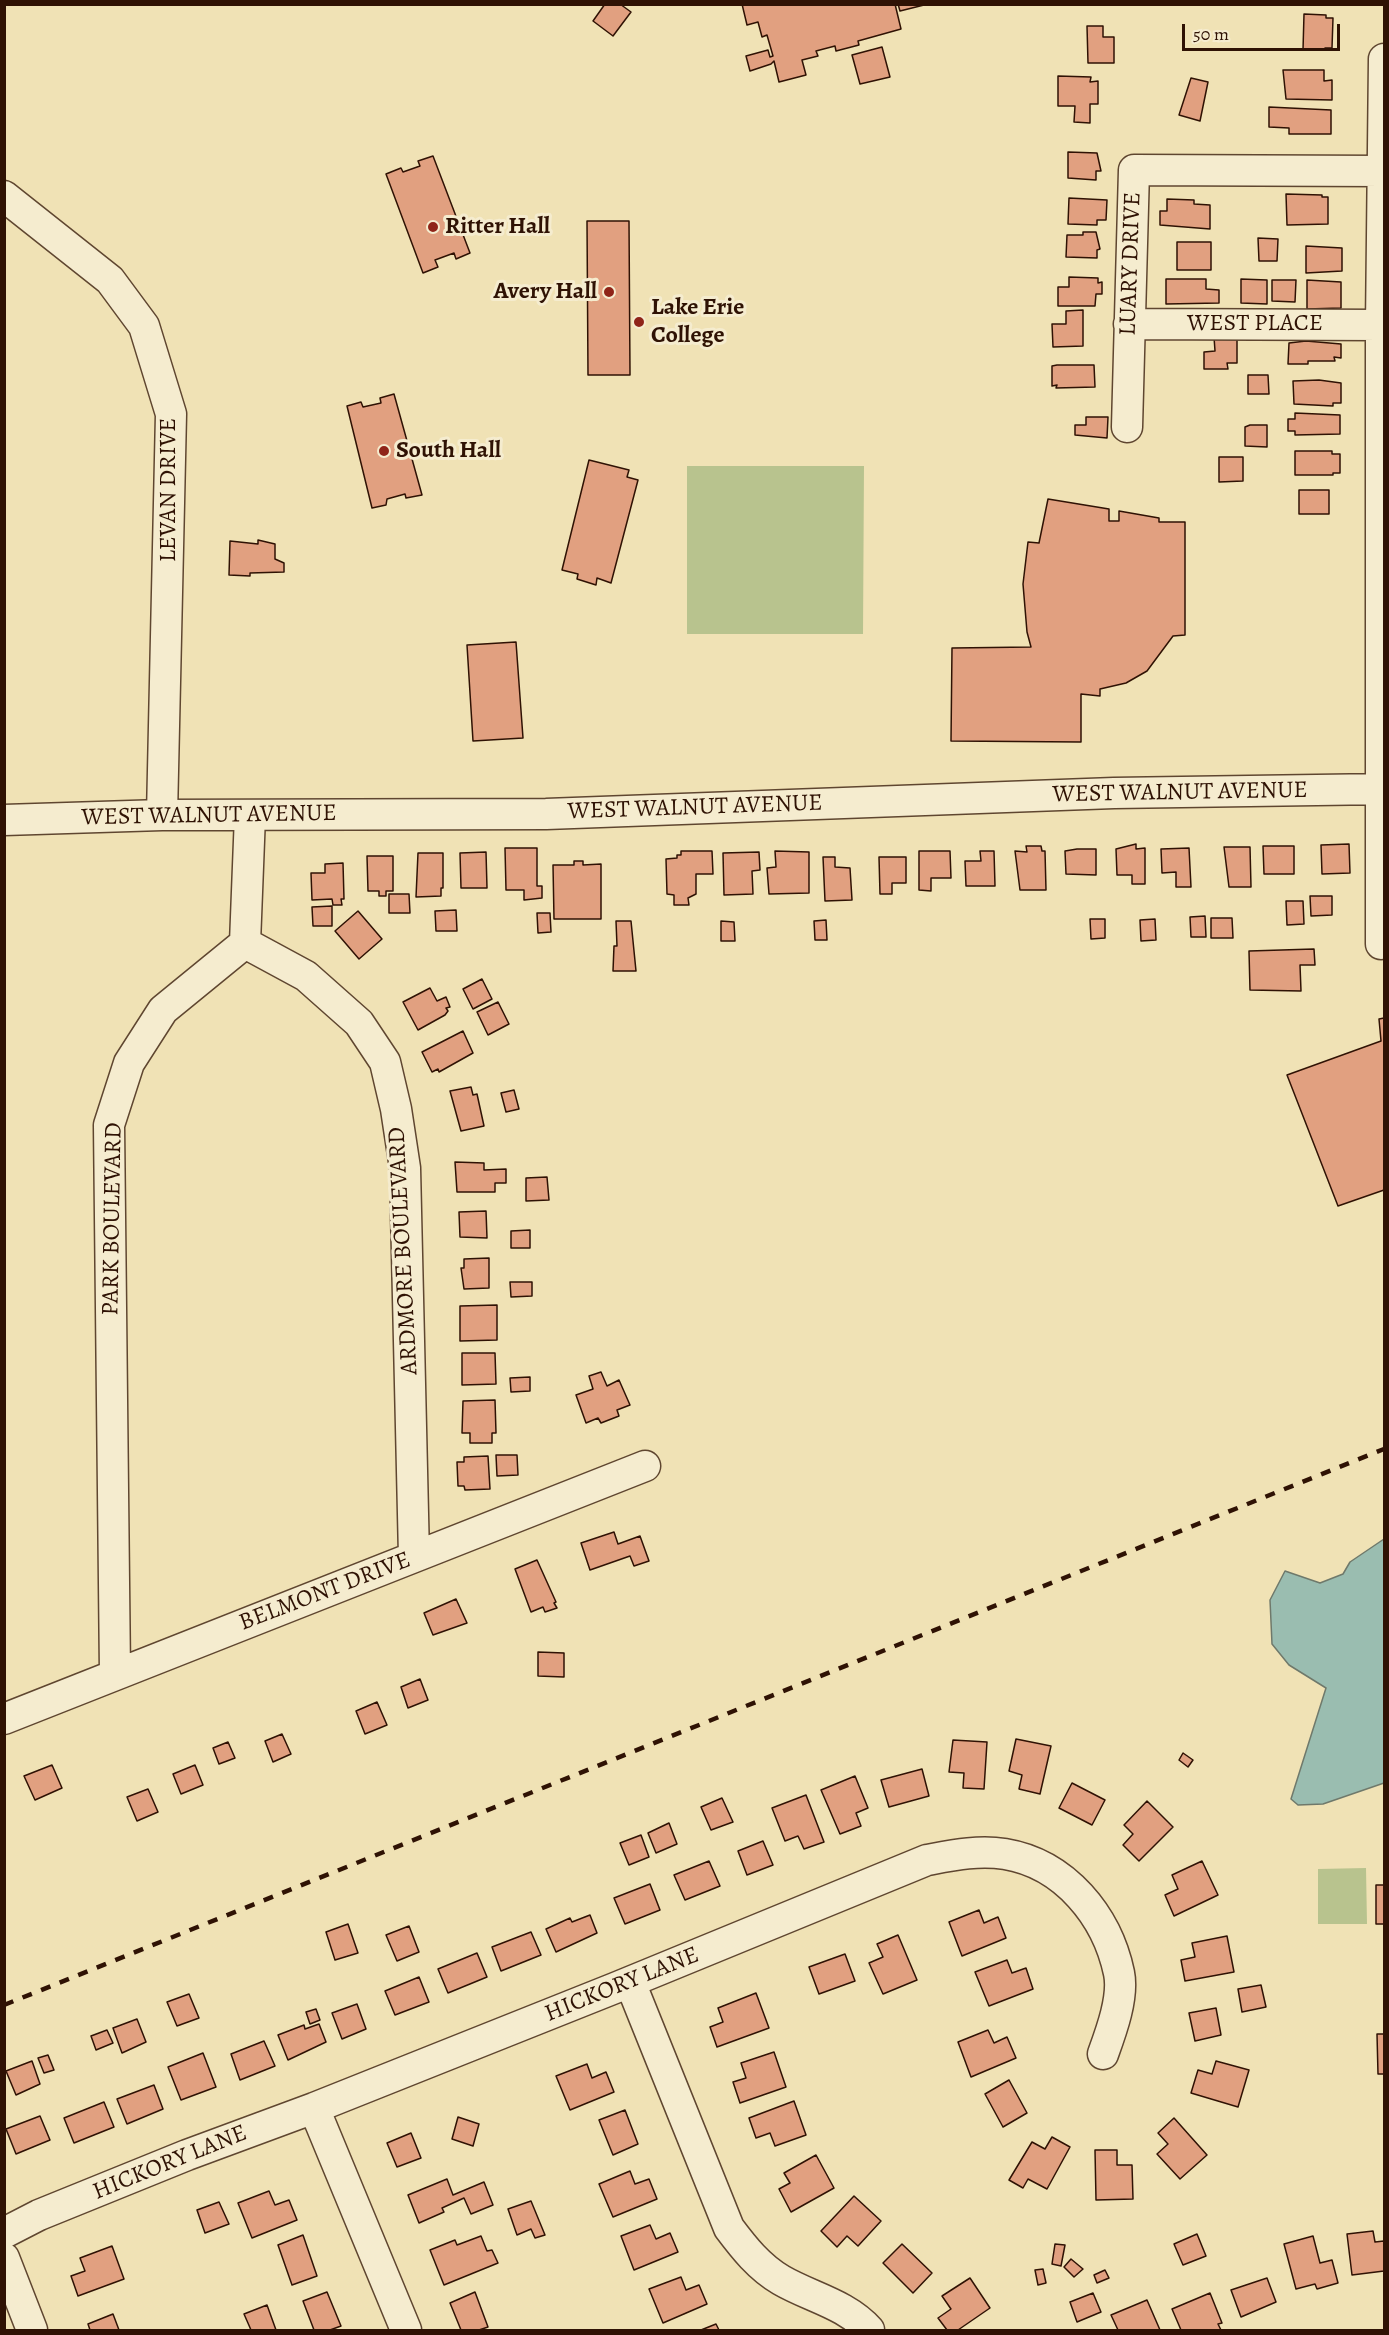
<!DOCTYPE html>
<html>
<head>
<meta charset="utf-8">
<style>
	body { margin:0 }
	#map { position:relative; width:1389px; height:2335px; overflow:hidden; background:#f0e2b5; font-family:Alegreya,serif }
	canvas { display:block }
	.frame { position:absolute; inset:0; border:6px solid #2f1204; pointer-events:none }
	.scale { position:absolute; left:1182px; top:24px; width:158px; height:27px; box-sizing:border-box; border:3px solid #2f1204; border-top:0; padding-left:8px; font-size:18px; line-height:21px; white-space:nowrap; color:#2f1204; -webkit-text-stroke:4px #f5eccf; paint-order:stroke }
</style>
</head>
<body>
<div id="map">
<canvas width="1389" height="2335"></canvas>
<div class="frame"></div>
<div class="scale">50 m</div>
</div>
<script>
const ctx = document.querySelector('canvas').getContext('2d');
ctx.lineJoin = 'round';
function paint(path, color) {
  ctx.fillStyle = color;
  ctx.fill(path, 'evenodd');
}
function trace(path, color, width, dash) {
  ctx.strokeStyle = color;
  ctx.lineWidth = width;
  ctx.lineCap = dash ? 'butt' : 'round';
  ctx.setLineDash(dash || []);
  ctx.stroke(path);
}
function label(font, color, halo, rows, align = 'center') {
  ctx.font = font + ' Alegreya,serif';
  ctx.lineWidth = 6;
  ctx.setLineDash([]);
  ctx.textBaseline = 'middle';
  ctx.strokeStyle = halo;
  ctx.fillStyle = color;
  for (const [text, x, y, turn = 0] of rows) {
    ctx.save();
    ctx.translate(x, y);
    ctx.rotate((+turn || 0) * Math.PI / 180);
    ctx.textAlign = isNaN(turn) ? turn : align;
    if (halo) ctx.strokeText(text, 0, 0);
    ctx.fillText(text, 0, 0);
    ctx.restore();
  }
}
const green = new Path2D(`
	M687 466H864L863 634H687Z
	M1366 1868 1367 1924H1318V1869Z`);
const water = new Path2D(`
	M1384 1539V1783L1323 1804 1298 1805 1291 1799 1326 1688 1289 1665 1272 1644 1270 1600 1285 1571 1320 1583 1343 1574 1350 1562Z`);
const building = new Path2D(`
	M605 4H620L631 12 613 36 593 21Z
	M742 4H895L901 29 858 41 859 45 836 51 835 46 816 51 818 56 802 60 806 75 779 82 774 61 771 64 750 71 746 56 768 50 770 57 773 56 767 35 762 37 758 22 747 25Z
	M898 4H924V5L900 11Z
	M1304 14 1326 15V18H1333L1332 48H1325V50H1303Z
	M1087 26H1103V37H1114V63H1088Z
	M882 47 890 77 860 84 852 55Z
	M1283 70H1324V81L1332 80V100L1286 99Z
	M1058 76 1091 77 1090 82 1098 81V104H1090V123L1074 122 1075 106H1058Z
	M1191 78 1208 82 1200 121 1179 115Z
	M1269 107 1331 110V134H1289V128L1269 127Z
	M1068 152 1097 153 1101 171H1096V180L1068 178Z
	M433 156 470 253 456 259 454 253 435 260 438 267 423 273 386 174 401 168 403 172 420 166 418 161Z
	M1286 194 1322 195V197H1328V224L1287 225Z
	M1069 198 1107 200 1106 220H1097V225L1068 224Z
	M1167 199 1194 200V204L1210 205V229L1160 225V211H1167Z
	M587 221H629L630 375H588Z
	M1083 232H1096L1100 249 1097 250V258L1066 257 1067 235H1083Z
	M1258 238 1278 239 1277 261H1259Z
	M1177 242H1211V270H1177Z
	M1306 246 1342 248V271L1306 273Z
	M1069 277 1098 278V283L1102 282V294H1096L1095 306H1058V287H1069Z
	M1166 279H1206V289L1219 290V303L1166 304Z
	M1241 279 1267 280V304L1241 303Z
	M1272 280H1296L1295 302 1272 301Z
	M1307 280 1341 282V308L1307 309Z
	M1083 310V346L1053 347 1052 324H1066V311Z
	M1214 337H1237V363H1227L1228 369H1204V352L1215 351Z
	M1306 341 1341 344V358L1334 357 1335 361H1308V364H1288L1289 343Z
	M1057 365H1094L1095 387 1056 388 1057 385 1052 386V366Z
	M1248 375H1268L1269 394H1248Z
	M1319 380 1341 383V403H1333V406L1294 404 1293 381Z
	M394 394 422 495 406 498 405 494 387 499 386 505 372 508 347 406 361 402 363 407 381 403 380 398Z
	M1295 413 1340 415V434L1295 435V431H1288V419H1295Z
	M1086 417H1108L1107 438 1075 435V425H1086Z
	M1250 425H1267V447L1245 446V427Z
	M1295 451H1332V454H1340V473H1333V475H1295Z
	M1219 457H1243V481L1219 482Z
	M589 460 629 470 627 477 638 480 611 583 597 578 596 585 577 579 578 574 562 570Z
	M1299 490H1329V514H1299Z
	M1048 499 1109 509V521H1119V511L1159 518V522H1185V635L1173 636 1147 671 1126 683 1100 689V696L1081 694V742L951 741 952 648 1031 647 1027 632 1023 584 1028 542 1039 543Z
	M258 540 275 544V559L284 563V572L250 573V576L229 575 230 541 258 544Z
	M516 642 523 738 473 741 467 645Z
	M1136 844V849L1145 848V884H1132V875H1117L1116 849Z
	M1349 844 1350 873 1322 874 1321 845Z
	M1026 846H1041L1042 851H1045L1046 890H1020L1015 851 1027 852Z
	M1263 846H1294V874H1264Z
	M1224 847H1250L1251 887H1229Z
	M505 848H537V886H542V898L524 900V890H506Z
	M1189 848 1191 887H1176V872L1162 873 1161 849Z
	M1077 849H1096V875L1066 874 1065 851Z
	M681 851H712L713 874H696V894L688 898 689 905H674V895L667 894 666 859 677 858V855H681Z
	M775 851 809 852V893L769 894 767 868 776 867Z
	M919 851H950L951 878H931V891L919 890Z
	M980 851H994L995 886H966L965 861H981Z
	M486 852 487 888H461L460 853Z
	M759 852 760 870 752 871 753 894 724 895 723 853Z
	M418 853H443V888H441V896L416 897Z
	M367 856H393V891H386V896H379V891H368Z
	M823 857H835V867L850 868 852 900 825 901Z
	M879 857H906V883H892V894H880Z
	M574 861H583V865L601 864V919H554L553 865H574Z
	M343 863 344 899H341L342 905H333L332 899 312 900 311 873H325V864Z
	M389 894H409L410 913H389Z
	M1310 896H1332V915L1311 916Z
	M1286 901H1303L1304 924 1287 925Z
	M332 906V926H313L312 907Z
	M456 910 457 931H436L435 911Z
	M358 911 382 939 359 959 335 931Z
	M537 913H550L551 932 538 933Z
	M1205 916 1206 937H1191L1190 917Z
	M1211 918H1232L1233 938H1211Z
	M1090 919H1105V938L1091 939Z
	M1155 919 1156 940 1141 941 1140 920Z
	M826 920 827 940H815L814 921Z
	M616 921H631L636 971H613L614 946H617Z
	M721 921 734 922 735 941H721Z
	M1314 949 1315 965H1300L1301 991 1250 990 1249 951Z
	M482 979 492 999 473 1009 463 989Z
	M430 988 437 1001 446 997 450 1007 446 1008 448 1011 445 1015 418 1030 403 1002Z
	M498 1002 509 1024 488 1035 477 1012Z
	M1384 1018V1190L1338 1206 1287 1075 1381 1041 1379 1019Z
	M463 1031 473 1053 439 1072 438 1069 432 1072 422 1052Z
	M471 1087 473 1095 477 1094 484 1126 461 1131 450 1091Z
	M514 1090 519 1109 506 1112 501 1093Z
	M455 1162 484 1163V1170L506 1169V1183H495V1192H457Z
	M547 1177 549 1200 526 1201V1178Z
	M486 1211 487 1238 460 1237 459 1212Z
	M530 1230V1248H511V1231Z
	M489 1258V1288L464 1289 461 1268H464V1259Z
	M510 1282H532V1296L511 1297Z
	M497 1305V1340L460 1341V1306Z
	M462 1353H495L496 1384 462 1385Z
	M601 1372 607 1386 619 1380 630 1405 617 1410 619 1416 601 1423 598 1418 586 1423 576 1395 593 1389 589 1376Z
	M530 1377V1391L511 1392 510 1378Z
	M495 1400 496 1433H492V1443H470V1433H462L463 1401Z
	M496 1455H517L518 1475 497 1476Z
	M488 1456 490 1489 465 1490 464 1486H458L457 1462H464V1457Z
	M614 1532 618 1544 640 1536 649 1561 634 1566 630 1556 590 1570 581 1543Z
	M537 1560 556 1602 554 1603 557 1608 545 1612 543 1607 531 1612 515 1569Z
	M456 1599 467 1623 433 1635 424 1613Z
	M538 1652 564 1653V1677L538 1676Z
	M420 1679 428 1700 408 1708 401 1687Z
	M377 1702 387 1725 365 1734 356 1711Z
	M282 1734 291 1754 273 1762 265 1741Z
	M1016 1739 1051 1746 1040 1794 1019 1789 1022 1775 1009 1771Z
	M953 1740 987 1742 984 1789 963 1788 964 1773 949 1772Z
	M228 1742 235 1758 219 1764 213 1748Z
	M1183 1753 1193 1760 1188 1767 1179 1760Z
	M52 1765 62 1788 35 1800 24 1776Z
	M195 1765 203 1785 181 1794 173 1774Z
	M922 1769 929 1796 889 1807 881 1780Z
	M855 1776 868 1808 856 1813 861 1826 840 1834 821 1790Z
	M1072 1783 1105 1800 1092 1825 1059 1808Z
	M148 1789 158 1812 137 1821 127 1797Z
	M806 1795 824 1842 804 1849 798 1836 785 1841 772 1808Z
	M722 1798 733 1822 711 1830 701 1807Z
	M1147 1801 1173 1827 1139 1861 1123 1845 1133 1834 1124 1825Z
	M669 1823 677 1844 656 1853 648 1833Z
	M641 1835 649 1857 629 1865 620 1843Z
	M763 1841 773 1865 747 1875 738 1851Z
	M709 1861 720 1886 685 1900 674 1875Z
	M1202 1861 1218 1895 1174 1916 1165 1895 1178 1889 1172 1875Z
	M650 1884 660 1910 625 1924 614 1898Z
	M1376 1885H1384V1924H1376Z
	M979 1910 984 1923 998 1917 1006 1938 962 1956 949 1922Z
	M590 1915 597 1933 556 1952 546 1929 570 1918 572 1922Z
	M348 1924 358 1953 335 1960 326 1932Z
	M409 1926 419 1952 397 1961 386 1935Z
	M531 1932 541 1955 501 1971 492 1947Z
	M898 1935 917 1980 883 1994 869 1963 883 1957 877 1944Z
	M1227 1936 1234 1972 1185 1981 1181 1960 1195 1957 1192 1943Z
	M477 1953 487 1977 448 1993 438 1969Z
	M845 1954 855 1981 819 1994 809 1967Z
	M1007 1960 1012 1973 1026 1968 1033 1989 989 2006 975 1972Z
	M419 1977 429 2002 395 2015 385 1991Z
	M1261 1985 1266 2007 1242 2012 1238 1989Z
	M756 1993 769 2028 717 2047 710 2027 723 2022 718 2008Z
	M189 1994 199 2018 177 2026 167 2002Z
	M357 2004 366 2029 342 2039 332 2013Z
	M1216 2008 1221 2035 1195 2041 1189 2013Z
	M316 2009 320 2020 310 2024 306 2012Z
	M137 2019 146 2042 122 2053 113 2028Z
	M319 2024 326 2042 288 2060 278 2035 304 2025 305 2029Z
	M107 2030 113 2043 96 2050 91 2036Z
	M988 2030 994 2043 1007 2037 1016 2058 971 2077 958 2042Z
	M1377 2034H1384V2074H1378Z
	M264 2041 275 2066 240 2080 231 2054Z
	M774 2052 786 2087 740 2103 733 2082 746 2078 741 2063Z
	M203 2053 216 2087 181 2100 168 2067Z
	M48 2055 54 2070 44 2073 38 2058Z
	M32 2061 40 2084 16 2095 6 2071Z
	M1216 2061 1249 2070 1238 2107 1191 2093 1198 2070 1212 2074Z
	M587 2064 592 2078 606 2072 614 2092 570 2110 556 2076Z
	M1009 2080 1027 2113 1003 2127 985 2094Z
	M154 2085 163 2109 127 2124 117 2099Z
	M794 2101 806 2135 775 2146 770 2133 756 2138 749 2118Z
	M104 2102 114 2127 74 2143 64 2118Z
	M625 2110 638 2144 613 2155 599 2120Z
	M40 2116 50 2140 16 2154 6 2129Z
	M458 2117 479 2124 473 2146 452 2139Z
	M1174 2118 1207 2155 1180 2179 1157 2154 1168 2144 1158 2133Z
	M411 2133 421 2158 397 2167 387 2143Z
	M1052 2137 1070 2147 1047 2189 1028 2179 1023 2188 1009 2180 1032 2142 1045 2149Z
	M1095 2150H1117V2165H1132L1133 2199 1096 2200Z
	M816 2155 834 2188 791 2212 779 2189 790 2183 784 2173Z
	M630 2171 635 2184 649 2179 657 2199 613 2217 599 2184Z
	M447 2179 453 2195 484 2182 493 2205 471 2214 464 2198 442 2208 444 2212 419 2223 408 2195Z
	M269 2191 275 2205 289 2200 297 2220 252 2238 238 2203Z
	M854 2196 881 2221 858 2246 847 2236 837 2247 821 2231Z
	M531 2201 545 2235 535 2238 531 2229 517 2235 508 2209Z
	M219 2202 229 2224 205 2233 197 2210Z
	M650 2225 656 2239 670 2233 678 2252 634 2270 621 2236Z
	M1373 2231 1375 2242 1384 2241V2271L1352 2275 1347 2234Z
	M1197 2234 1206 2256 1183 2265 1174 2244Z
	M303 2235 317 2276 292 2285 278 2245Z
	M481 2236 487 2251 492 2250 498 2263 444 2285 430 2250 455 2240 457 2245Z
	M1313 2236 1320 2263 1332 2260 1338 2283 1317 2289 1315 2284 1296 2289 1284 2244Z
	M902 2244 932 2273 913 2293 883 2263Z
	M1055 2244 1065 2245 1061 2266 1052 2264Z
	M112 2246 124 2279 78 2296 71 2276 85 2271 80 2258Z
	M1071 2259 1083 2269 1074 2277 1064 2267Z
	M1043 2269 1046 2283 1038 2285 1035 2270Z
	M1105 2270 1109 2278 1097 2283 1094 2275Z
	M681 2277 686 2290 699 2285 707 2304 663 2323 649 2289Z
	M970 2278 990 2308 958 2330H947L938 2318 951 2309 942 2296Z
	M1267 2278 1276 2302 1241 2317 1231 2290Z
	M327 2292 341 2326 330 2330H314L303 2301Z
	M475 2292 488 2327 479 2330H461L450 2303Z
	M1093 2293 1101 2312 1077 2322 1070 2302Z
	M1210 2293 1222 2323 1218 2324 1221 2330H1181L1172 2309Z
	M1147 2300 1160 2330H1118L1111 2315Z
	M267 2305 276 2330H251L244 2314Z
	M113 2314 119 2330H90L88 2324Z
	M716 2324 719 2330H701Z`);
const minor = new Path2D(`
	M4 196 110 280 144 326 171 414 162 815
	M1129 324 1381 325
	M1127 427 1134 170 1383 171
	M4 820 162 815 546 814 1114 793 1384 789
	M245 943 306 976 359 1023 385 1062 396 1109 405 1168 414 1557
	M1381 944V325L1384 59
	M115 1674 109 1125 129 1063 163 1010 245 943 250 815
	M4 1719 645 1466
	M630 1982 729 2228C744 2248 759 2267 781 2280 810 2297 846 2304 869 2330
	M314 2108 406 2330
	M4 2233 39 2215 187 2155 314 2108 615 1988 927 1860C954 1855 978 1850 1005 1854 1065 1864 1107 1916 1119 1973 1124 1997 1111 2032 1103 2054
	M4 2258 32 2330`);
const rail = new Path2D(`
	M4 2005 1384 1449`);
const markers = [
	[433,227,6,"#8f2418"],
	[609,292,6,"#8f2418"],
	[639,322,6,"#8f2418"],
	[384,451,6,"#8f2418"]
];
const poiNames = [
	["Ritter Hall",445,227],
	["Avery Hall",597,292,"right"],
	["Lake Erie",651,308],
	["College",651,336],
	["South Hall",396,451]
];
const streetNames = [
	["LUARY DRIVE",1131,264,-88],
	["WEST PLACE",1255,324],
	["LEVAN DRIVE",169,490,-90],
	["WEST WALNUT AVENUE",1180,793,-1],
	["WEST WALNUT AVENUE",695,808,-2],
	["WEST WALNUT AVENUE",209,816,-1],
	["PARK BOULEVARD",113,1219,-89],
	["ARDMORE BOULEVARD",404,1251,-93],
	["BELMONT DRIVE",325,1592,-21],
	["HICKORY LANE",622,1985,-22],
	["HICKORY LANE",170,2163,-22]
];
paint(green, '#b8c38e');
paint(water, '#9abdb0');
trace(water, '#6f796b', 1.5);
paint(building, '#e1a080');
trace(building, '#2f1204', 1.5);
trace(minor, '#5f4630', 33);
trace(minor, '#f5eccf', 30);
trace(rail, '#2f1204', 4.5, [10, 10]);
for (const [x, y, r, color] of markers) {
  const dot = new Path2D();
  dot.arc(x, y, r, 0, 2 * Math.PI);
  ctx.fillStyle = color;
  ctx.fill(dot);
  trace(dot, '#f5eccf', 2);
}
label('bold 24px', '#2f1204', '#f5eccf', poiNames, 'left');
label('24px', '#2f1204', '#f5eccf', streetNames);
</script>
</body>
</html>
